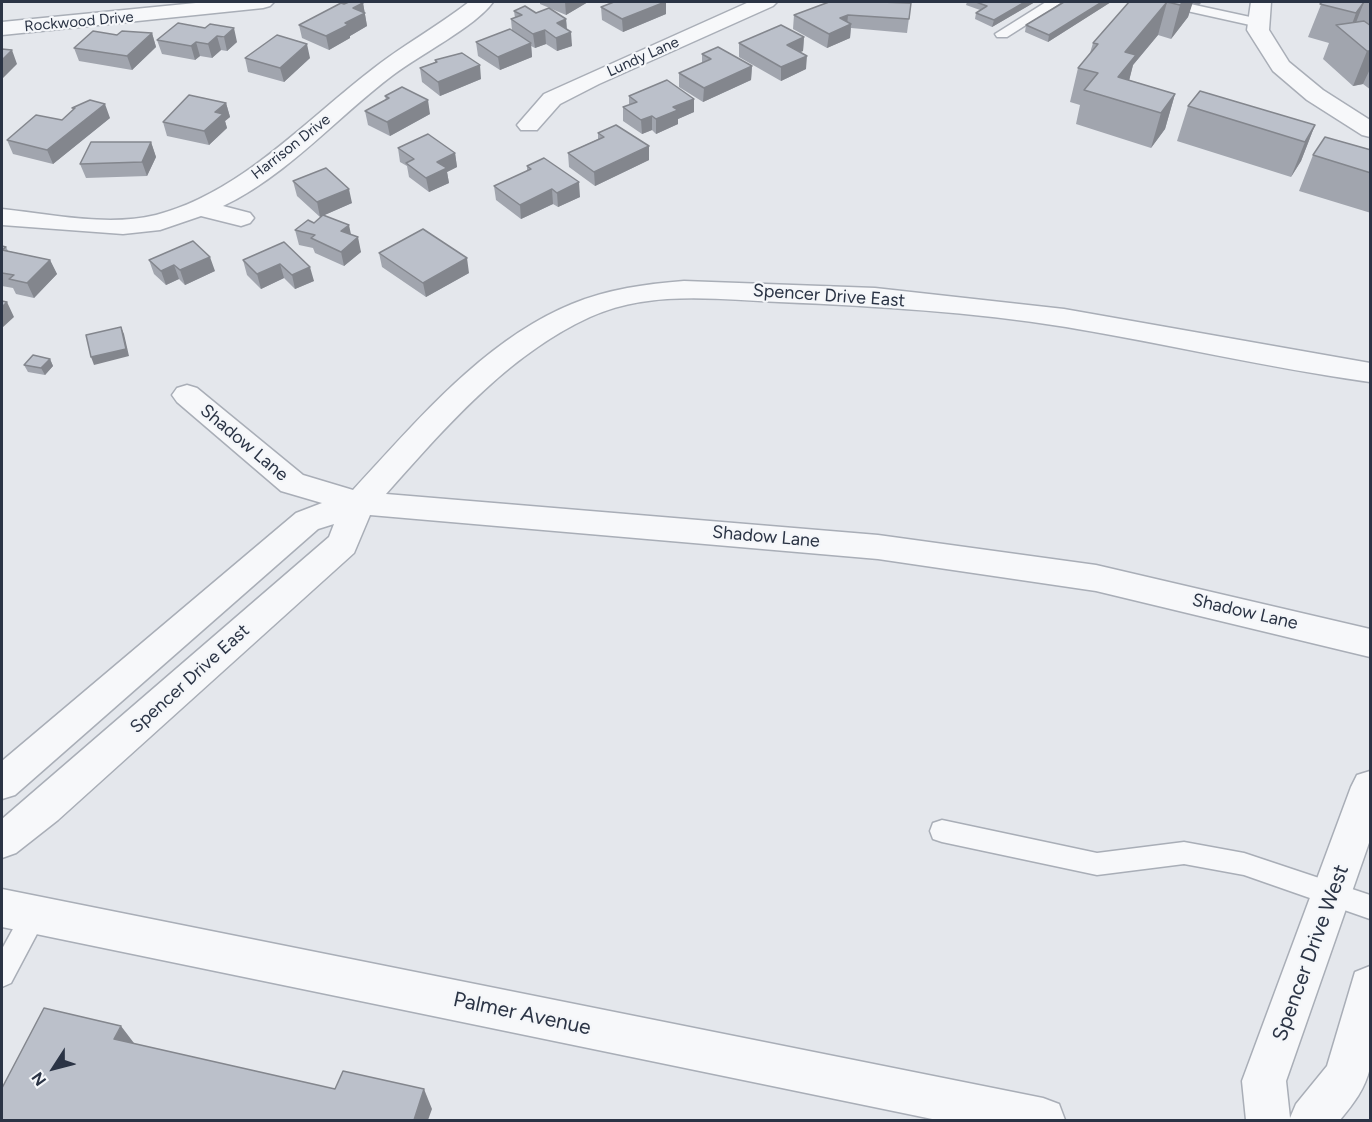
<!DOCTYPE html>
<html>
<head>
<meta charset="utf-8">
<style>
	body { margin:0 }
	#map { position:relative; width:1372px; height:1122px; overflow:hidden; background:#e4e7ec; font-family:Figtree,sans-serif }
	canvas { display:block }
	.frame { position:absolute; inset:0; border:3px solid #2b3445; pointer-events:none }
	.north { position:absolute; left:24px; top:1038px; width:60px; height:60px; -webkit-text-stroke:4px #f4f6f9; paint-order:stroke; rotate:234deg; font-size:16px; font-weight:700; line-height:24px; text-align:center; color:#2b3445 }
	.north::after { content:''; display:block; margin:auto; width:21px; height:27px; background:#2b3445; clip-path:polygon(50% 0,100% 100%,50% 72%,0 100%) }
</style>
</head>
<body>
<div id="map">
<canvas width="1372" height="1122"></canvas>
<div class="frame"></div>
<div class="north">N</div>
</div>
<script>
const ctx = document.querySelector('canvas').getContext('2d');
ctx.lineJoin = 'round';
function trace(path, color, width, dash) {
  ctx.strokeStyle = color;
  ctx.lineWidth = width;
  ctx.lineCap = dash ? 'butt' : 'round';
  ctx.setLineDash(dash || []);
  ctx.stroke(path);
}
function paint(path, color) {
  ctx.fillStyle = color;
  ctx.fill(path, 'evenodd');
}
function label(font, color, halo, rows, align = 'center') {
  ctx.font = font + ' Figtree,sans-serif';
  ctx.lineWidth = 4.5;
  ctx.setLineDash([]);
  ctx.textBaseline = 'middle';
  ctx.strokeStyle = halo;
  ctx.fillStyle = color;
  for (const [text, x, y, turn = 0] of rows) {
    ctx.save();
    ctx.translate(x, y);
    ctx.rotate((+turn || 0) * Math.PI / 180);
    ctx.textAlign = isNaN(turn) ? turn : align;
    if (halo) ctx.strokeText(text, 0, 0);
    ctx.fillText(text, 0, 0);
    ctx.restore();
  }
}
const service = new Path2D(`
	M1046 2H1062L1007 37H997L995 34Z
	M1159 2H1181L1264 20 1266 23 1259 27 1160 5Z
	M942 820 1097 853 1184 842 1244 853 1370 895V919L1244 875 1184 864 1097 875 942 842 933 839 930 831 933 823Z
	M34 903 43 907 47 915 11 983 2 987V949L25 907Z`);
const minor = new Path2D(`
	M206 2H274L270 6 263 8 2 35V22Z
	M469 2H493C475 27 419 55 393 75 337 117 288 175 223 206L250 213 254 218 250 223 241 226 201 216 160 230 123 234 2 225V209C51 214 107 227 156 215 240 193 303 123 369 72 401 46 437 27 469 2Z
	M749 2H777L773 6 599 84 560 104 537 130H521L517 125 544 94Z
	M1251 2H1271L1269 30 1289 62 1323 90 1370 120V137L1362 135 1307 100 1273 71 1247 30Z
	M684 281 875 288 1064 309 1370 363V382C1269 368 1168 344 1066 327 972 312 875 306 779 302 717 299 649 290 590 317 507 355 445 428 386 494L878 535 1096 565 1370 629V657L1096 591 878 559 370 515 354 553 58 820 16 853 2 858V819L329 537 334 524 318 529 15 795 2 799V761L296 513 322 503 281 491 177 402 172 395 177 388 187 385 197 388 303 475 353 490C416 422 484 340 572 304 608 289 646 284 684 281Z
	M1370 771V840L1286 1081 1290 1118 1296 1104 1327 1066 1355 972 1370 966V1068C1365 1089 1354 1103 1340 1120H1246L1242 1081 1351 787 1357 775Z`);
const tertiary = new Path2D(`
	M2 889 1043 1098 1059 1104 1065 1120H937L2 927Z`);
const wall = new Path2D(`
	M540 2H588L566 15 540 4Z
	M967 2H1035L992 27 975 19 976 13 980 10 966 5Z
	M1064 2H1111L1048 42 1025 32 1026 25Z
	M1129 2H1202L1199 5 1192 3 1188 17 1171 39 1158 35 1133 65 1129 80 1175 94 1165 129 1151 148 1076 124 1080 105 1070 102 1078 68 1090 53 1093 43Z
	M1322 2H1371V90L1363 84 1353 86 1323 59 1329 43 1308 37Z
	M363 3 367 26 350 36V38L329 50 302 38 299 25 344 4Z
	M911 3 907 33 851 28 850 38 827 48 793 29 794 15Z
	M601 7 666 14 623 32 602 20Z
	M514 11 566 19 567 29 572 46 557 51 546 44 535 48 531 46 532 57 500 70 478 56 476 42 512 31 511 19 515 18Z
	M178 23 237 42 227 51 221 50 212 58 200 56 195 60 162 54 157 40Z
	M152 33 156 47 132 70 79 61 74 48 117 35Z
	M804 37 803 51 800 52 806 69 781 81 739 57V43Z
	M702 54 752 66 751 80 703 102 679 87V73L702 63Z
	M245 58H310L284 82 248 72Z
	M435 60 481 79 440 96 422 82 420 68 435 62Z
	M385 96 430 114 390 136 368 125 365 111 386 100Z
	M629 96 694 99V112L678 119V124L656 134 652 130 642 134 623 121V107L629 105Z
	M226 103 230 117 225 121 227 128 209 145 167 136 163 122Z
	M1188 106 1315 125 1301 161 1291 177 1177 141Z
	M72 108 110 118 53 164 13 154 7 140 62 120 73 110Z
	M598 133 649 160 595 186 569 167 568 153 598 139Z
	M151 142 156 157 147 176 86 178 80 164Z
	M398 148 455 153 457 167 447 172 449 183 429 192 409 177 407 166 400 162Z
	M1371 150V213L1299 191 1313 155Z
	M527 166 580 197 558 207 553 204 521 219 496 200 494 186 527 171Z
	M293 181 352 203 320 217 297 196Z
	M295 230 351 235 361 252 344 266 315 253 313 248 299 245Z
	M284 242 314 281 295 289 284 278 261 289 247 275 243 260Z
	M2 246 6 247 8 251 50 260 57 274 34 298 16 294 13 288 2 286Z
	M379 253 469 273 426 297 382 267Z
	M149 260 215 271 185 285 179 279 166 285 154 274Z
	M50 359 53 366 45 375 28 372 24 365Z`);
const shadedWall = new Path2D(`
	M565 2H588L566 15Z
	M665 2H666V14L623 32 622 19Z
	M1025 2H1035L992 27 994 20Z
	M1102 2H1111L1048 42 1049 35Z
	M1167 2 1158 35 1133 65 1127 89 1118 77 1125 52Z
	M1183 2H1193L1188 17 1171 39 1180 5Z
	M1364 2 1352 33 1348 35 1356 13Z
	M363 3 367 26 350 36V38L329 50 326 36 345 23 353 8Z
	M848 15 847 26 851 24 850 38 827 48 829 34 840 18Z
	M566 19 567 33 557 23Z
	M234 28 237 42 227 51 224 37Z
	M545 30 546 44 535 48 533 34Z
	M571 32 572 46 557 51 556 38Z
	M152 33 156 47 132 70 127 56Z
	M217 36 221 50 212 58 208 44Z
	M804 37 803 51 786 58 787 45Z
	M196 42 200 56 195 60 191 46Z
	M531 43 532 57 500 70 498 57Z
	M307 44 310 58 284 82 280 68Z
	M12 50 17 64 2 79V60Z
	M1367 51H1371V67L1363 84 1353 86Z
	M807 56 806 69 781 81V67Z
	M480 65 481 79 440 96 438 82Z
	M752 66 751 80 703 102 704 88Z
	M1175 94 1165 129 1151 148 1161 113Z
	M694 99V112L678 119V124L656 134V119L673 107Z
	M428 100 430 114 390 136 387 122Z
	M226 103 230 117 225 121 227 128 209 145 204 131 215 112Z
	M105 104 110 118 53 164 47 150Z
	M652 116V130L642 134 641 120Z
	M1315 125 1301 161 1291 177 1305 142Z
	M151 142 156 157 147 176 142 162Z
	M649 146V160L595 186 594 172Z
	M455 153 457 167 447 172 449 183 429 192 426 178 437 162Z
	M579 182 580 197 558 207 557 193Z
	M349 189 352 203 320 217 317 202Z
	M552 189 553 204 521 219 520 205Z
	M349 225 352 239 341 231Z
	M358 237 361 252 344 266 341 252Z
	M210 257 215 271 185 285 180 270Z
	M467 258 469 273 426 297 423 283Z
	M50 260 57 274 34 298 27 283Z
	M280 264 284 278 261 289 257 274Z
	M174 265 179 279 166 285 161 271Z
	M310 267 314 281 295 289 292 275Z
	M7 302 14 317 2 328V307Z
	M121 327 124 334 129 356 94 365 91 357Z
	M50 359 53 366 45 375 41 368Z
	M121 1026 137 1047 114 1039Z
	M424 1089 432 1109 428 1120H414Z`);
const building = new Path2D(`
	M349 2H359L363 3 353 8 365 13 345 23 348 25 326 36 299 25 341 3 344 4Z
	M614 2H665L622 19 601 7Z
	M829 2H879L911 3 909 19 848 15 840 18 851 24 829 34 794 15Z
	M976 2H1025L994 20 976 13 987 6Z
	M1064 2H1102L1049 35 1026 25Z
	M1129 2H1167L1125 52 1136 55 1118 77 1175 94 1161 113 1084 90 1098 73 1078 68 1098 44 1093 43Z
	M1167 2H1183L1180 5Z
	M1322 2H1364L1356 13 1320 4Z
	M525 6 536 13 549 8 566 19 557 23 571 32 556 38 545 30 533 34 511 19 522 15 514 11Z
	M1364 21 1371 26V51H1367L1336 25Z
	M178 23 205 28 210 24 234 28 224 37 217 36 208 44 196 42 191 46 157 40Z
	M781 25 804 37 787 45 807 56 781 67 739 43Z
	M510 29 531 43 498 57 476 42Z
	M93 31 117 35 122 31 152 33 127 56 74 48Z
	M277 35 307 44 280 68 245 58Z
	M718 47 752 66 704 88 679 73 711 59 702 54Z
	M2 49 12 50 2 60Z
	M462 53 480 65 438 82 420 68 437 62 435 60Z
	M667 80 694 99 673 107 678 110 656 119 652 116 641 120 623 107 637 102 629 96Z
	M402 87 428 100 387 122 365 111 389 98 385 96Z
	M1200 91 1315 125 1305 142 1188 106Z
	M189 95 226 103 215 112 223 114 204 131 163 122Z
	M90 100 105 104 47 150 7 140 36 115 62 120 75 108H72Z
	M616 125 649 146 594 172 568 153 604 137 598 133Z
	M428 134 455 153 437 162 447 168 426 178 406 163 414 159 398 148Z
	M1325 137 1371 150V173L1313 155Z
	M91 142H151L142 162 80 164Z
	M544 158 579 182 557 193 552 189 520 205 494 186 531 169 527 166Z
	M326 168 349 189 317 202 293 181Z
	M323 215 349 225 341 231 358 237 341 252 311 238 315 235 295 230 308 220 314 223Z
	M423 229 467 258 423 283 379 253Z
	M193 241 210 257 180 270 174 265 161 271 149 260Z
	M284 242 310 267 292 275 280 264 257 274 243 260Z
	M2 246 6 247 2 250 50 260 27 283 9 279 14 275 2 273Z
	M2 301 7 302 2 307Z
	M121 327 126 349 91 357 86 335Z
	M33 355 50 359 41 368 24 365Z
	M44 1008 121 1026 114 1039 335 1089 343 1071 424 1089 414 1120H2V1088Z`);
const farStreetnames = [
	["Rockwood Drive",79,22,-5],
	["Lundy Lane",643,57,-24],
	["Harrison Drive",291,147,-38]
];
const streetNames = [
	["Spencer Drive East",829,296,4],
	["Shadow Lane",244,443,40],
	["Shadow Lane",766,537,5],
	["Shadow Lane",1245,612,13],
	["Spencer Drive East",190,679,-42]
];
const nearStreetnames = [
	["Spencer Drive West",1311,953,-70],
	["Palmer Avenue",522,1014,12]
];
trace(service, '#a9aeb7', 3);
trace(minor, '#a9aeb7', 3);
trace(tertiary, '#a9aeb7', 3);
paint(service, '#f7f8fa');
paint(minor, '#f7f8fa');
paint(tertiary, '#f7f8fa');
paint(wall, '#a1a5ae');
paint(shadedWall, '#83868d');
paint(building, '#bbc0ca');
trace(building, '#83868d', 1.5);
label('15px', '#2b3445', '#f4f6f9', farStreetnames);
label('18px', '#2b3445', '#f4f6f9', streetNames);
label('21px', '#2b3445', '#f4f6f9', nearStreetnames);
</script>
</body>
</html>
